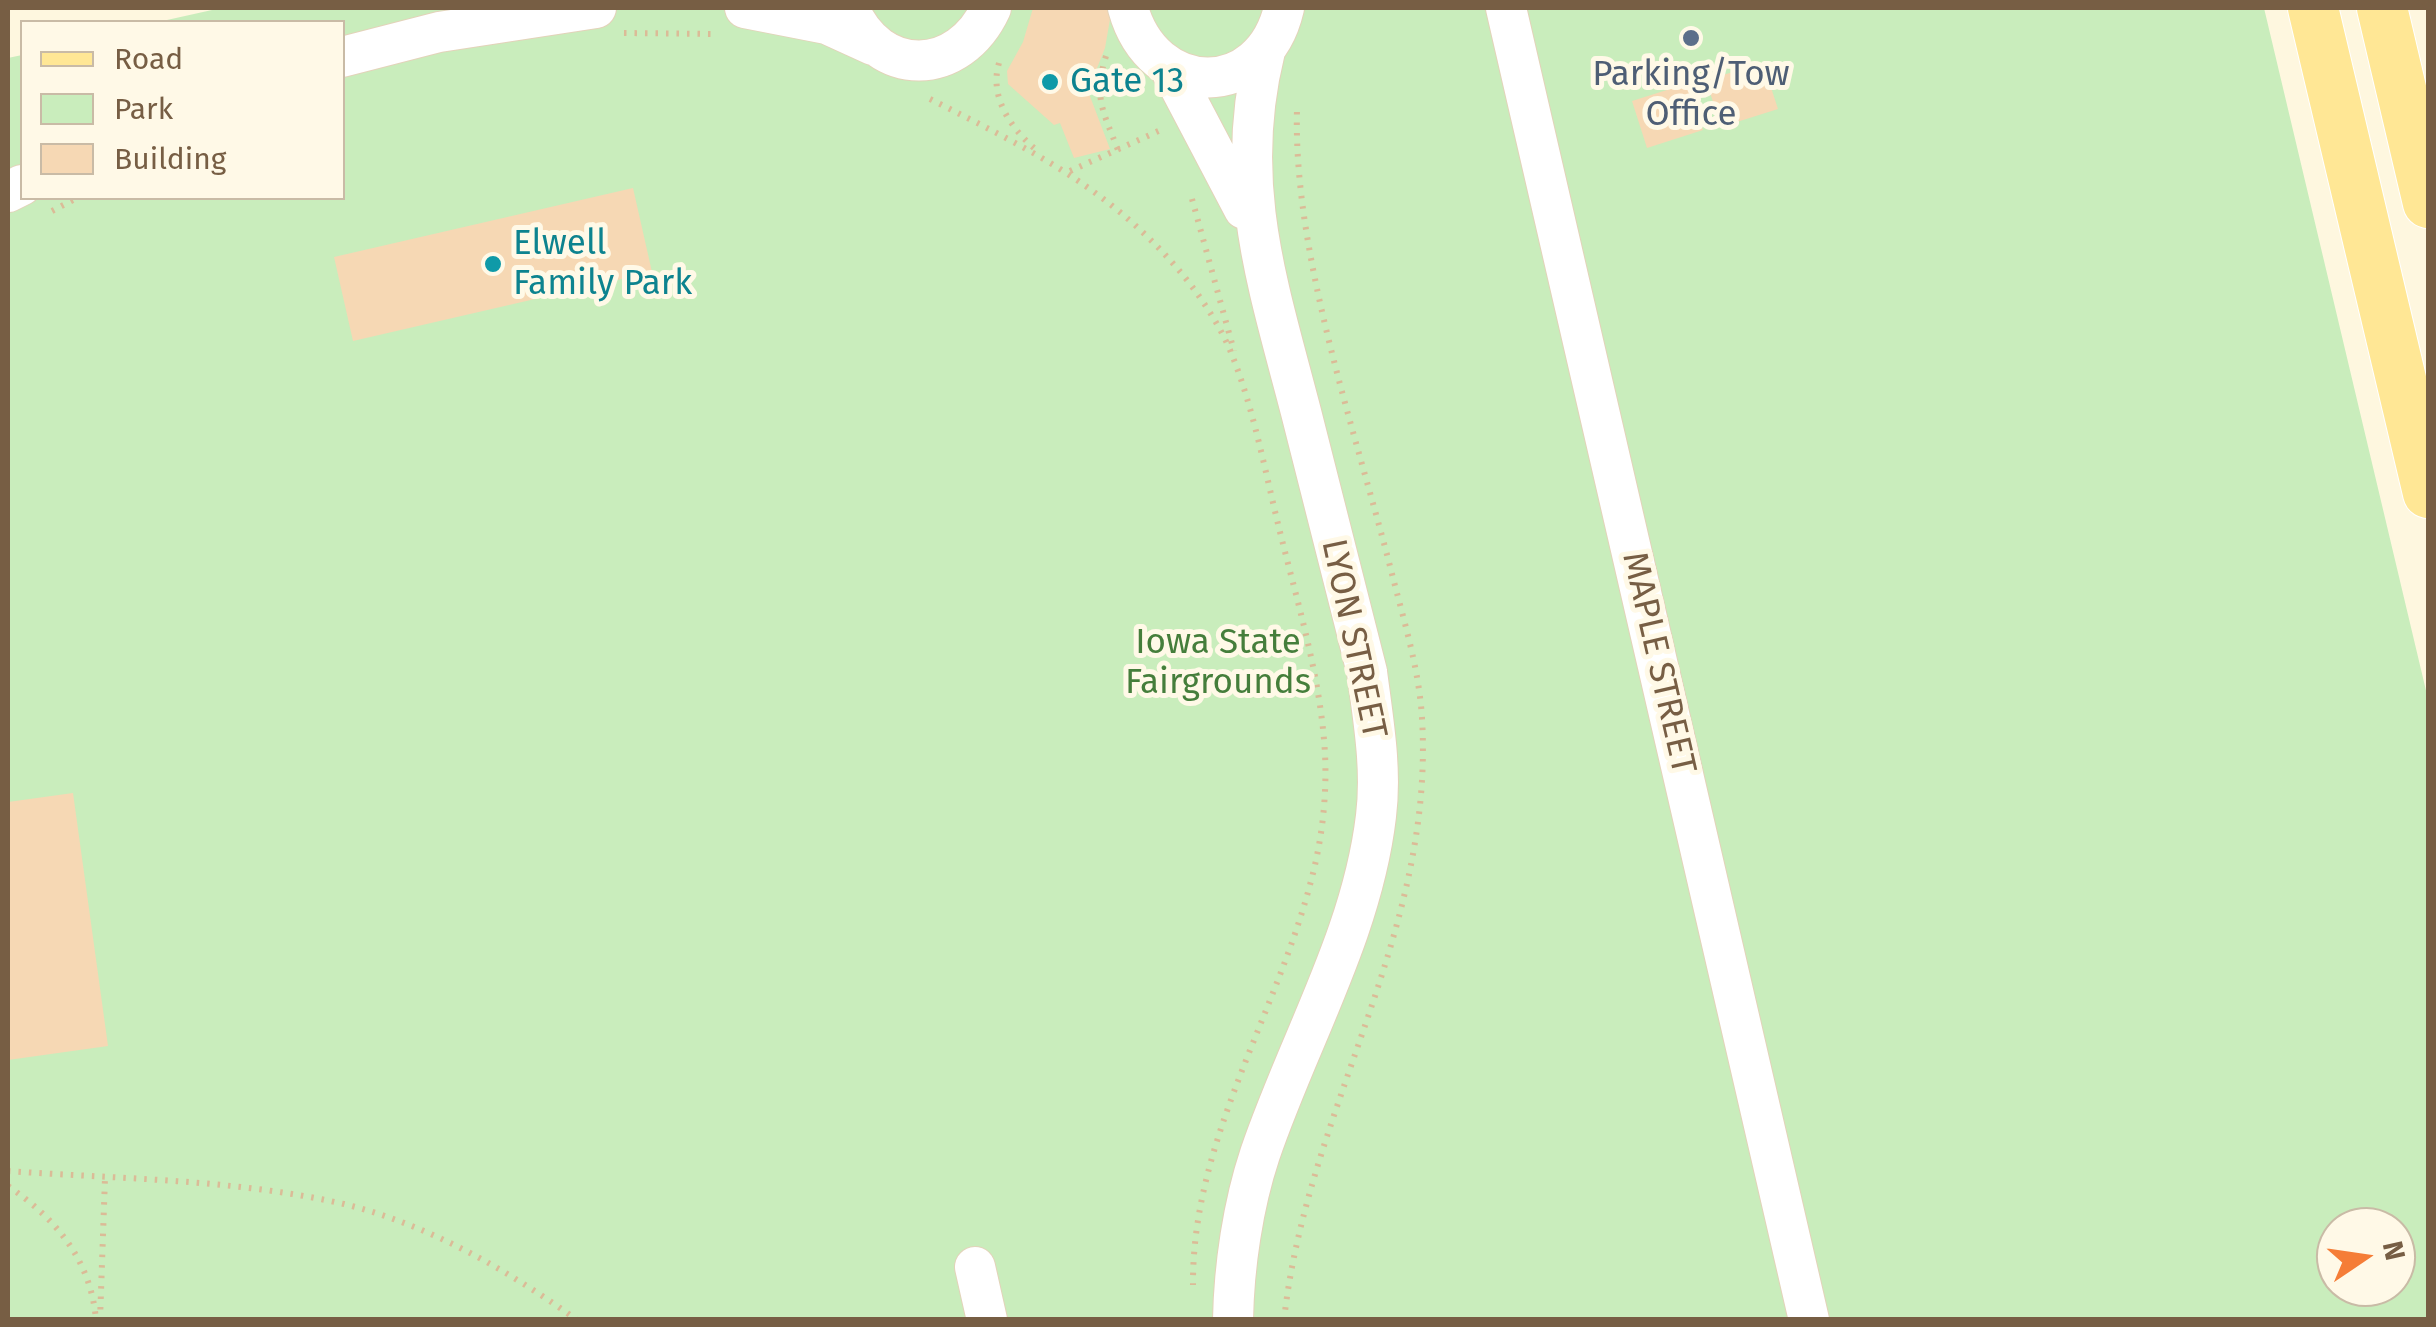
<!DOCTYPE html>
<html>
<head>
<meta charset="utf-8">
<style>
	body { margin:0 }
	#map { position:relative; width:2436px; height:1327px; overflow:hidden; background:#fef7df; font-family:"Fira Sans",sans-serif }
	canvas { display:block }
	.frame { position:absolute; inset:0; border:10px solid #775e44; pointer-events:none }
	.legend { position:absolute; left:20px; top:20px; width:325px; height:180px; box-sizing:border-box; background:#fff9e7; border:2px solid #c9bba6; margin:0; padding:12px 18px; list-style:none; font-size:30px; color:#775e44 }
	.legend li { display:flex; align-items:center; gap:20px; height:50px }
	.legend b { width:50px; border:2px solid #c9bba6 }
	.north { position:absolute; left:2316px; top:1207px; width:100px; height:100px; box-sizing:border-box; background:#fff9e7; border:2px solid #c9bba6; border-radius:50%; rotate:77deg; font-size:28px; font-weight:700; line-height:40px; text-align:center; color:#775e44 }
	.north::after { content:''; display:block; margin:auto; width:35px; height:45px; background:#f57d37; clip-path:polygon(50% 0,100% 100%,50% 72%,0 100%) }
</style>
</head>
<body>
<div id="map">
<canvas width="2436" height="1327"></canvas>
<div class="frame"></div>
<ul class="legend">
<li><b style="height:12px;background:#ffe795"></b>Road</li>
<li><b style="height:28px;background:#c9edbc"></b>Park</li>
<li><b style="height:28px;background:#f6d8b4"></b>Building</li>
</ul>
<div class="north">N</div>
</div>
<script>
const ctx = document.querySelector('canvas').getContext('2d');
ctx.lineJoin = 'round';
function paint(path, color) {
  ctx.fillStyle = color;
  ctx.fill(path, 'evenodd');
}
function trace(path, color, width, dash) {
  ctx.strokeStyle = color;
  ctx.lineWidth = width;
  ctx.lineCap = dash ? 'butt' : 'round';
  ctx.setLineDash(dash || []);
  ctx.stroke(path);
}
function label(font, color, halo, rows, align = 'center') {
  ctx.font = font + ' "Fira Sans",sans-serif';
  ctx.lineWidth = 10;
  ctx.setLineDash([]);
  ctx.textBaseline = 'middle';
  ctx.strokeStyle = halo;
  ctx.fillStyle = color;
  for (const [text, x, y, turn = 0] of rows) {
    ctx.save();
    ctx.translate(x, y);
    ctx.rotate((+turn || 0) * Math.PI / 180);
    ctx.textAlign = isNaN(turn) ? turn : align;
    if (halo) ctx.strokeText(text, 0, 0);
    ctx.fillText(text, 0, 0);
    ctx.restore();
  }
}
const green = new Path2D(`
	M221 8H2264L2428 699V1319H8V58L22 55V198H342V22H158ZM2336 1227H2396V1287H2336Z`);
const building = new Path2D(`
	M1033 8H1112L1105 48 1088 91 1110 149 1074 158 1060 123 1054 125 1008 84 1007 71 1023 42Z
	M1763 63 1778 109 1721 127 1706 80Z
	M1689 83 1703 130 1647 148 1632 101Z
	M633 188 652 272 353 341 334 257Z
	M73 793 108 1046 8 1060V802Z`);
const path = new Path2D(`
	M624 33 717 34
	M1106 56C1093 97 1103 111 1118 150
	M999 63C989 96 1010 127 1034 148
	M930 99C1025 147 1105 185 1177 268 1197 291 1218 322 1230 350 1254 408 1265 472 1280 532 1298 605 1321 679 1325 754 1327 797 1322 840 1311 881 1276 1016 1192 1141 1193 1285
	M1070 171 1163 129
	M1192 199 1234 351
	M52 211 77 198
	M8 1171C119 1179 234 1179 344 1204 429 1225 506 1269 577 1320
	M8 1186C56 1219 91 1260 96 1320
	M100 1320 105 1178
	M1284 1320C1307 1110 1435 934 1422 718 1419 668 1403 618 1391 570 1355 430 1293 253 1297 110`);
const minor = new Path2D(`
	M745 8 827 24 873 45
	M849 8C879 79 959 77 991 8
	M1128 8C1153 99 1262 102 1284 8
	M1506 8 1809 1320
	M342 57 439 32 596 8
	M1171 70 1244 209
	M8 192 22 185
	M975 1267 987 1320
	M1233 1320C1234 1266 1243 1205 1260 1154 1298 1042 1362 935 1376 816 1382 768 1373 719 1367 672 1345 585 1323 498 1301 412 1268 285 1232 183 1265 51`);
const major = new Path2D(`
	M2313 8 2428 493
	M2382 8 2428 203`);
const markers = [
	[1691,38,10,"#5c6f8a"],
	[1050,82,10,"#0f9aa8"],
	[493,264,10,"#0f9aa8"]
];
const serviceNames = [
	["Parking/Tow",1691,75],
	["Office",1691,115]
];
const cultureNames = [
	["Gate 13",1070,82],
	["Elwell",513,244],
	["Family Park",513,284]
];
const streetNames = [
	["LYON STREET",1353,639,78],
	["MAPLE STREET",1658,663,77]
];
const parkNames = [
	["Iowa State",1218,643],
	["Fairgrounds",1218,683]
];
paint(green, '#c9edbc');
paint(building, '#f6d8b4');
trace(minor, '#e3d3ba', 42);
trace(major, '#fff', 52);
trace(path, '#dbbb97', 6, [2.5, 8]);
trace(minor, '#fff', 40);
trace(major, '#ffe795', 50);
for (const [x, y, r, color] of markers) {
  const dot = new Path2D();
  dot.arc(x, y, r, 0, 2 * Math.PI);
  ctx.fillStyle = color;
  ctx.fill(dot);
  trace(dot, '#fff9e7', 4);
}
label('35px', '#4e5e75', '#fff9e7', serviceNames);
label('35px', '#0d838f', '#fff9e7', cultureNames, 'left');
label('35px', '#775e44', '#fff9e7', streetNames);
label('35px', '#457e3b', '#fff9e7', parkNames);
</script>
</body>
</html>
